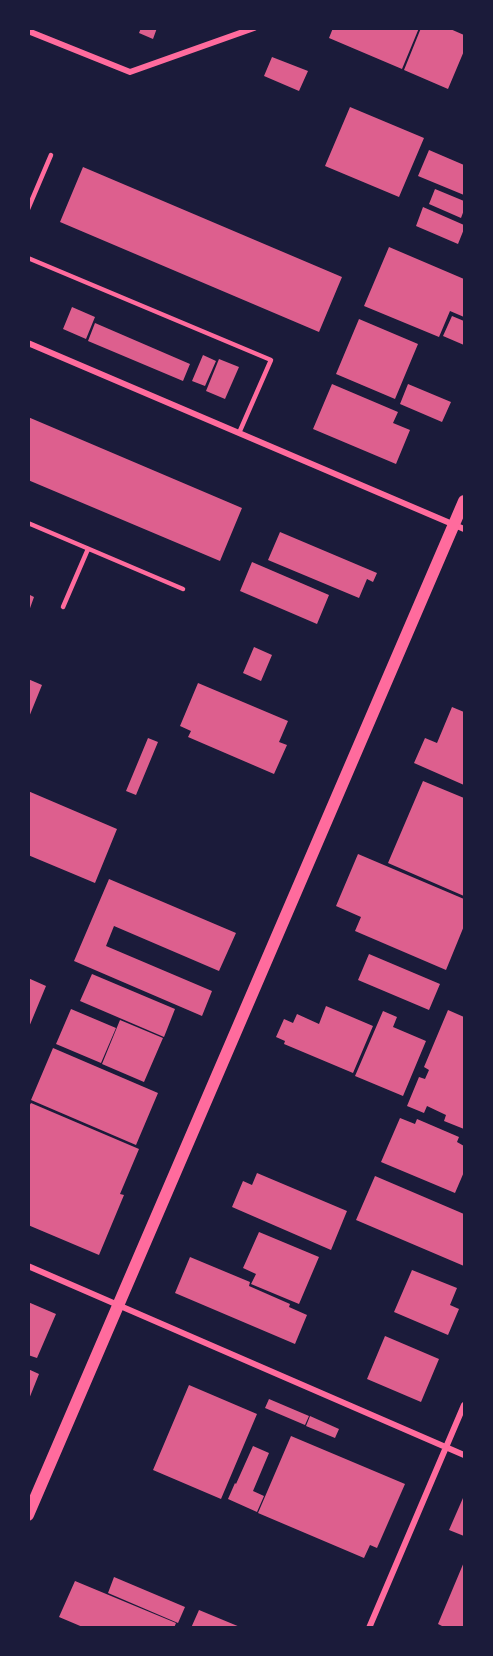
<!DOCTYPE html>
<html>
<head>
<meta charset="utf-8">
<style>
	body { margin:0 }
	#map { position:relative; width:493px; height:1656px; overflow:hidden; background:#1b1b3a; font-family:"Fira Sans",sans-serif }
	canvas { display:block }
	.frame { position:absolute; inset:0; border:30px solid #1b1b3a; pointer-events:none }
</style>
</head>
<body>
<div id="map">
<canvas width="493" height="1656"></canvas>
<div class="frame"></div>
</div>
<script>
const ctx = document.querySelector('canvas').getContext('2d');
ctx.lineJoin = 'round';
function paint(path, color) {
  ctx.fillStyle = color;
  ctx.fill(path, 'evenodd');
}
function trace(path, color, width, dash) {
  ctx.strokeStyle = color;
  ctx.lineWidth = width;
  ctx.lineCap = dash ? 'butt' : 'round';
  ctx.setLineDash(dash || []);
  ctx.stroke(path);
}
const building = new Path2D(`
	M141 28H157L153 39 139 33Z
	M333 28H419L402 69 329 38Z
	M421 28H448L464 35V51L448 89 404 70Z
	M272 57 308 71 299 91 264 76Z
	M350 107 424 138 399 197 325 166Z
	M429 150 464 165V195L418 176Z
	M83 167 342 277 319 332 60 222Z
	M435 189 464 201V210L461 218 429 204Z
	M423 207 464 225V229L458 244 416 226Z
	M389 247 464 279V317L450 311 439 337 364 306Z
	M72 307 95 317 86 339 63 329Z
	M452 316 464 321V345L443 336Z
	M359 319 418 344 395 399 336 374Z
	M95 323 190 364 183 381 88 341Z
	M203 355 216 361 205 386 192 381Z
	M219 359 239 367 225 399 206 391Z
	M332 384 398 412 393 423 410 430 396 464 313 429Z
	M408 384 451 402 442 422 400 404Z
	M28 417 242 508 220 561 28 480Z
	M280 532 377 573 373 582 367 579 359 598 268 560Z
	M252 562 329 595 317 624 240 591Z
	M28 594 34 597 29 611H28Z
	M254 647 272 655 261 681 243 673Z
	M28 679 42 685 29 717H28Z
	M198 683 288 721 279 742 287 745 274 774 188 737 191 731 180 726Z
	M452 707 464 712V785L414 763 425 738 437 743Z
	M148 738 158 742 136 795 126 791Z
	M423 781 464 798V896L388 863Z
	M28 791 117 829 95 883 28 855Z
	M358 854 464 899V926L446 970 355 931 361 917 336 906Z
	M109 879 236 933 219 971 114 926 106 946 212 991 202 1016 74 961Z
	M369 954 440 984 429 1010 358 980Z
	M92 974 175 1009 164 1037 80 1001Z
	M28 978 46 986 29 1027H28Z
	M326 1006 373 1026 353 1073 284 1044 285 1041 276 1037 284 1019 293 1023 297 1014 319 1024Z
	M71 1009 116 1028 101 1063 56 1044Z
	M448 1010 464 1017V1129L444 1121 446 1115 427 1106 424 1113 407 1106 419 1077 425 1079 429 1070 424 1067Z
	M383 1011 397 1017 393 1027 426 1041 403 1096 355 1076Z
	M120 1020 163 1038 144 1082 102 1064Z
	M53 1048 158 1093 136 1145 31 1100Z
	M31 1103 139 1149 120 1194 124 1195 99 1255 28 1225V1108Z
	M400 1118 415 1124 417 1119 459 1137 457 1142 464 1146V1172L455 1193 381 1162Z
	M257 1173 347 1211 331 1250 232 1207 243 1181 252 1185Z
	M375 1176 464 1214V1266L356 1220Z
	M259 1232 319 1257 299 1304 251 1284 256 1274 243 1268Z
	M190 1257 250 1282 249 1286 290 1304 289 1307 307 1315 295 1344 175 1293Z
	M412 1270 457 1288 450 1305 459 1309 448 1335 394 1312Z
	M28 1302 56 1314 37 1358 28 1355Z
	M385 1336 439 1359 421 1402 367 1379Z
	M28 1369 39 1374 29 1399H28Z
	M189 1385 257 1414 221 1499 153 1470Z
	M269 1399 309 1416 305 1425 265 1408Z
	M310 1416 339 1429 335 1438 306 1426Z
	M291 1436 405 1484 377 1548 370 1545 364 1558 258 1513Z
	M253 1446 269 1453 253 1491 264 1496 257 1512 228 1499 235 1483 236 1484Z
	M463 1498 464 1499V1536L449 1530Z
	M464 1562V1628H446L438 1624Z
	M114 1577 185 1607 178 1623 108 1593Z
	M75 1581 176 1623 174 1628H85L59 1617Z
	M199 1610 240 1627V1628H191Z`);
const service = new Path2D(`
	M28 209 51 155
	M28 258 271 360 239 433
	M28 523 183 589
	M63 607 88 549`);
const minor = new Path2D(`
	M28 31 130 72 254 28
	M28 343 464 529
	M28 1266 464 1455
	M369 1628 464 1405`);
const secondary = new Path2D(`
	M28 1515 464 501`);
paint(building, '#dd5f8e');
trace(service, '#ff6b9d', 4.5);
trace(minor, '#ff6b9d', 6);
trace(secondary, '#ff6b9d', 12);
</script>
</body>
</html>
